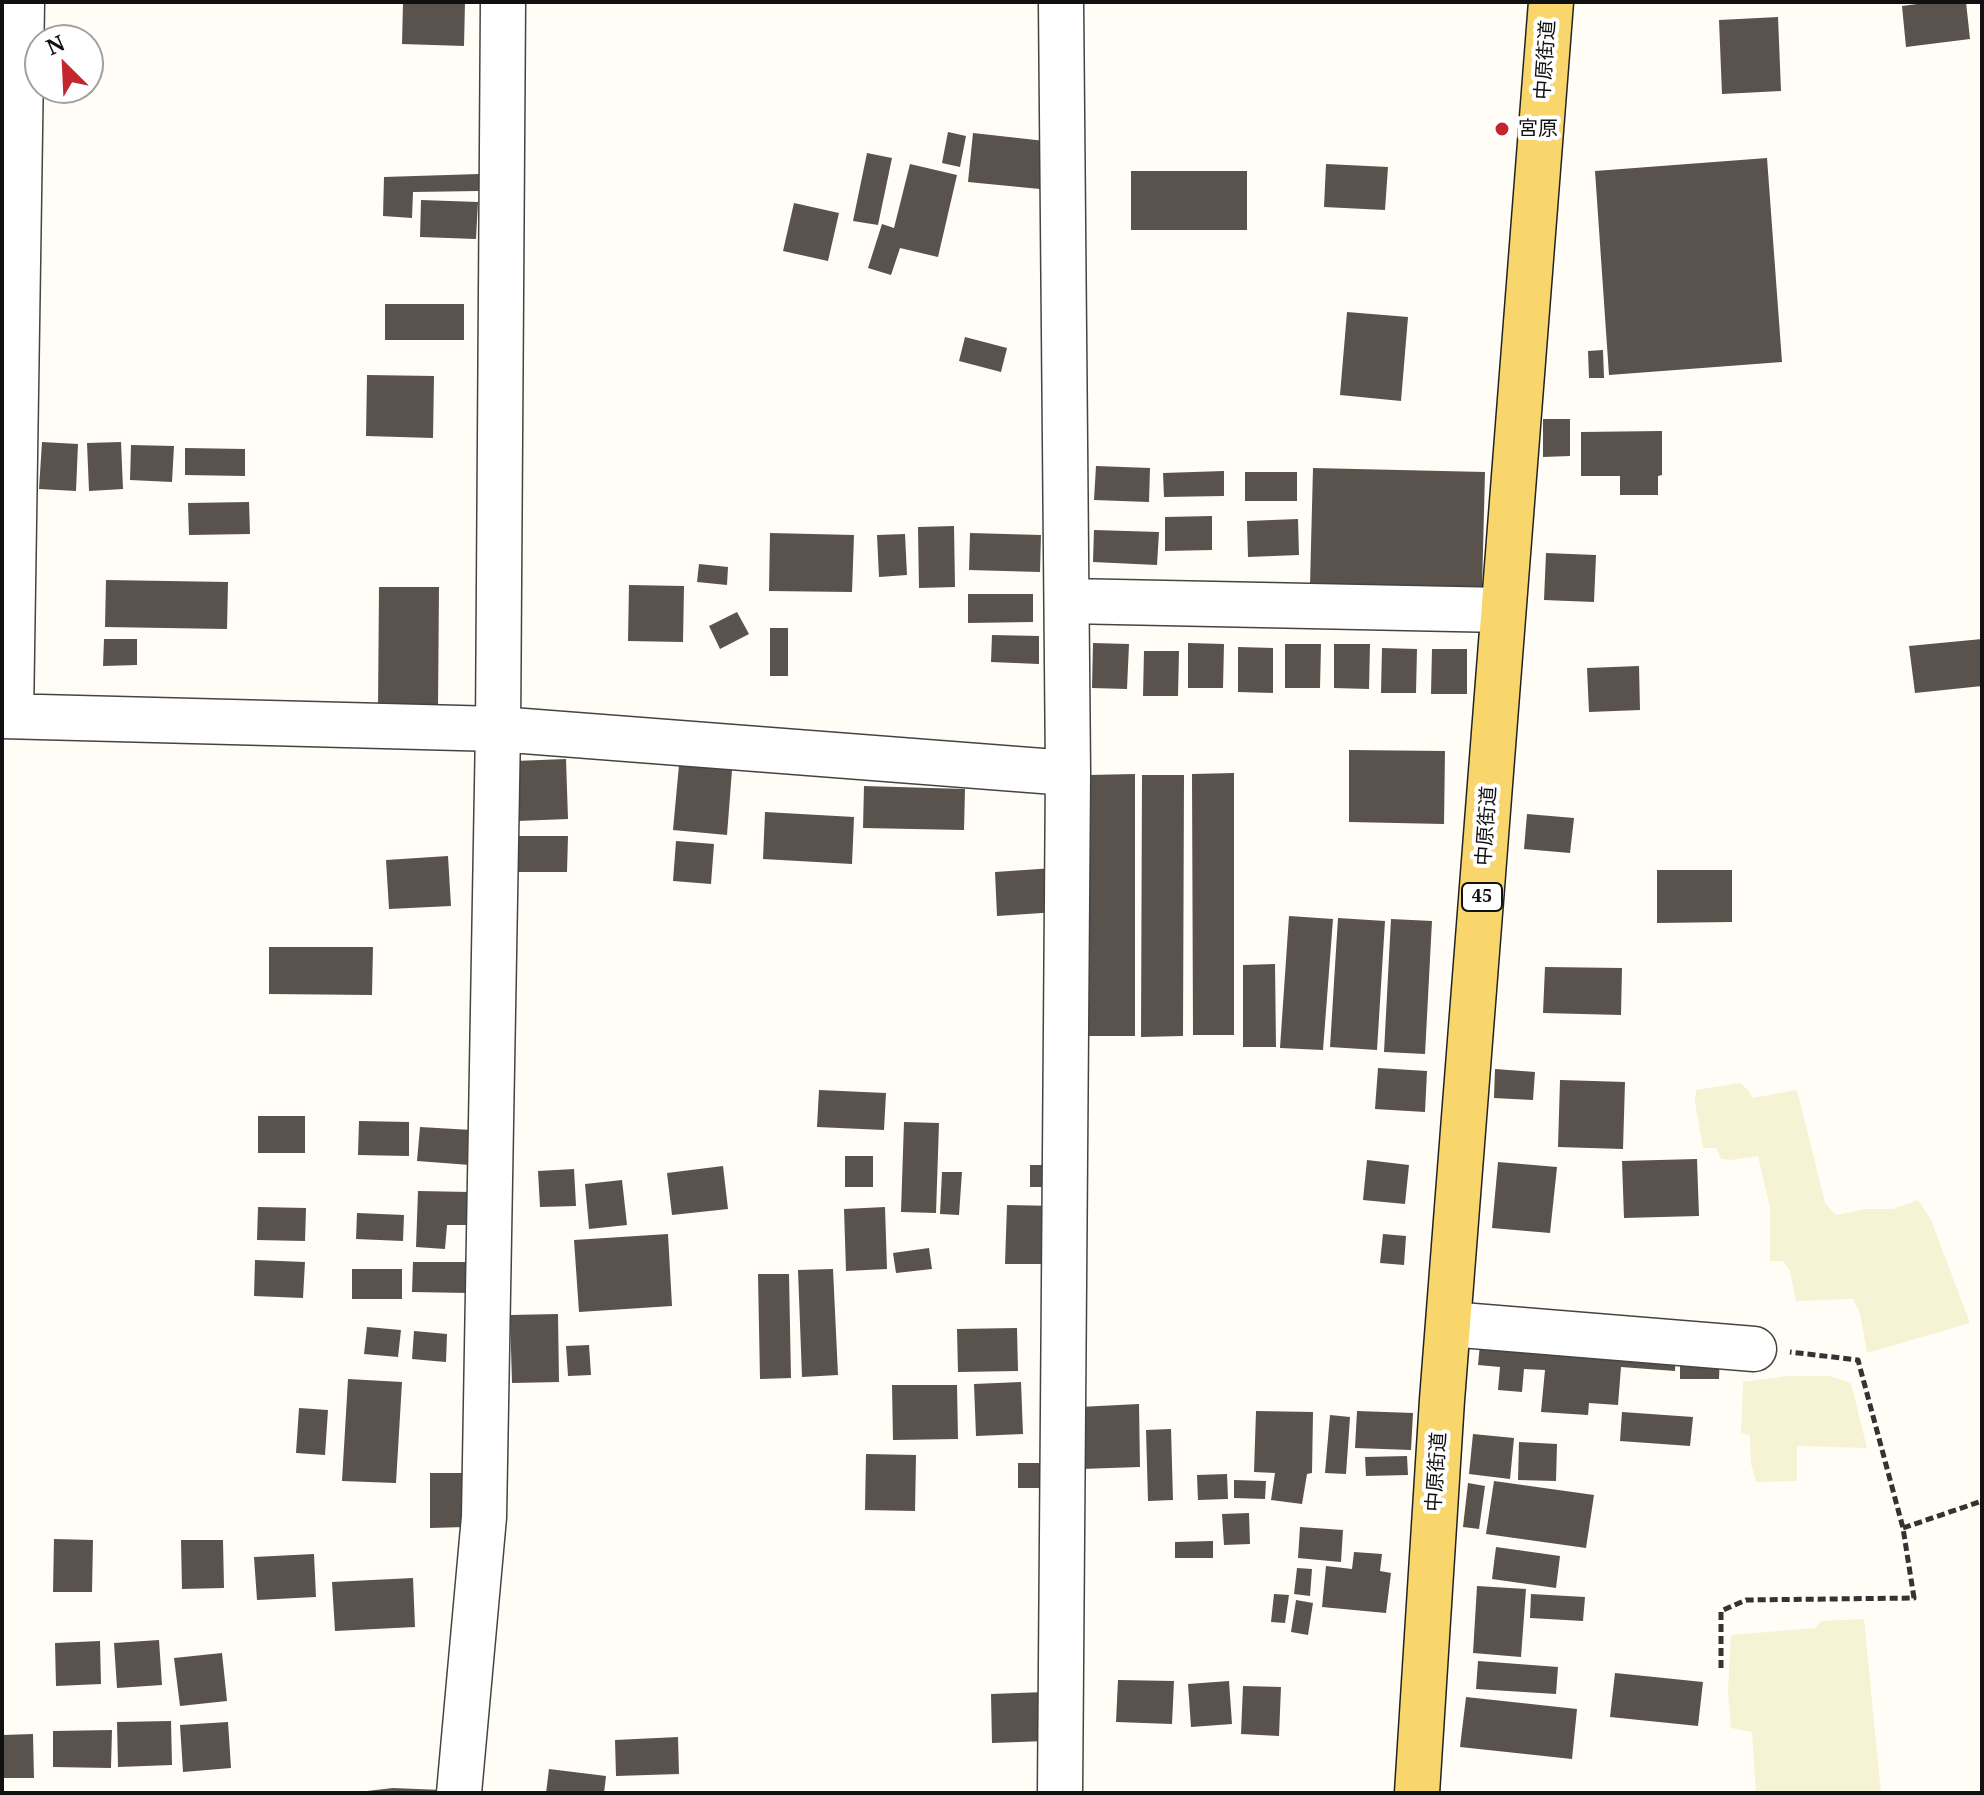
<!DOCTYPE html>
<html>
<head>
<meta charset="utf-8">
<style>
	body { margin:0 }
	#map { position:relative; width:1984px; height:1795px; overflow:hidden; background:#fffdf5; font-family:"Noto Serif",serif }
	canvas { display:block }
	.frame { position:absolute; inset:0; border:4px solid #111; pointer-events:none }
	.north { position:absolute; left:24px; top:24px; width:80px; height:80px; box-sizing:border-box; background:#fff; border:2px solid #a0a0a0; border-radius:50%; rotate:336deg; font-size:22px; font-weight:700; line-height:32px; text-align:center; color:#111 }
	.north::after { content:''; display:block; margin:auto; width:28px; height:36px; background:#c4262e; clip-path:polygon(50% 0,100% 100%,50% 72%,0 100%) }
</style>
</head>
<body>
<div id="map">
<canvas width="1984" height="1795"></canvas>
<div class="frame"></div>
<div class="north">N</div>
</div>
<script>
const ctx = document.querySelector('canvas').getContext('2d');
ctx.lineJoin = 'round';
function paint(path, color) {
  ctx.fillStyle = color;
  ctx.fill(path, 'evenodd');
}
function trace(path, color, width, dash) {
  ctx.strokeStyle = color;
  ctx.lineWidth = width;
  ctx.lineCap = dash ? 'butt' : 'round';
  ctx.setLineDash(dash || []);
  ctx.stroke(path);
}
function label(font, color, halo, rows, align = 'center') {
  ctx.font = font + ' "Noto Serif","Noto Sans JP",serif';
  ctx.lineWidth = 8;
  ctx.setLineDash([]);
  ctx.textBaseline = 'middle';
  ctx.strokeStyle = halo;
  ctx.fillStyle = color;
  for (const [text, x, y, turn = 0] of rows) {
    ctx.save();
    ctx.translate(x, y);
    ctx.rotate((+turn || 0) * Math.PI / 180);
    ctx.textAlign = isNaN(turn) ? turn : align;
    if (halo) ctx.strokeText(text, 0, 0);
    ctx.fillText(text, 0, 0);
    ctx.restore();
  }
}
const farmland = new Path2D(`
	M1740 1083 1748 1090 1752 1098 1797 1090 1825 1203 1836 1215 1865 1209H1893L1918 1200 1931 1220 1970 1323 1867 1353 1860 1313 1853 1299 1796 1301 1790 1271 1783 1261H1770V1208L1758 1156 1731 1160 1721 1159 1716 1148H1703L1695 1102 1696 1090Z
	M1786 1376H1830L1851 1383 1867 1448 1797 1446V1481L1756 1482 1751 1464 1750 1435 1741 1433 1743 1382Z
	M1864 1619 1881 1793H1756L1752 1732 1731 1728 1728 1691 1731 1635 1816 1628 1821 1621Z`);
const building = new Path2D(`
	M403 2H465L464 46 402 44Z
	M1932 2H1966L1970 39 1906 47 1902 6Z
	M1778 17 1781 91 1722 94 1719 20Z
	M948 132 966 136 960 167 942 163Z
	M973 133 1045 141 1040 189 968 182Z
	M867 153 892 158 878 225 853 221Z
	M1767 158 1782 362 1609 375 1595 171Z
	M910 164 957 175 938 257 900 248 891 275 868 268 882 224 894 228Z
	M1326 164 1388 167 1385 210 1324 207Z
	M1131 171H1247V230H1131Z
	M479 174V191L413 192 412 218 383 216 384 177Z
	M421 200 478 202 476 239 420 237Z
	M794 203 839 213 828 261 783 251Z
	M385 304H464V340H385Z
	M1347 312 1408 317 1401 401 1340 395Z
	M965 337 1007 348 1001 372 959 361Z
	M1603 350 1604 378H1589L1588 351Z
	M367 375 434 376 433 438 366 436Z
	M1543 419H1570V456L1543 457Z
	M1662 431V475L1658 476V495H1620V476H1581V432Z
	M42 442 78 444 76 491 39 489Z
	M121 442 123 489 89 491 87 443Z
	M131 445 174 446 172 482 130 480Z
	M185 448 245 449V476L185 475Z
	M1096 466 1150 468 1149 502 1094 500Z
	M1313 468 1485 472 1482 589 1310 585Z
	M1224 471V496L1164 497 1163 473Z
	M1245 472H1297V501H1245Z
	M249 502 250 534 189 535 188 503Z
	M1212 516V550L1165 551V517Z
	M1298 519 1299 555 1248 557 1247 521Z
	M954 526 955 587 919 588 918 527Z
	M1094 530 1159 532 1157 565 1093 562Z
	M770 533 854 535 852 592 769 591Z
	M970 533 1041 535 1040 572 969 570Z
	M905 534 907 575 879 577 877 535Z
	M1546 553 1596 555 1594 602 1544 600Z
	M699 564 728 567 727 585 697 582Z
	M106 580 228 582 227 629 105 627Z
	M629 585 684 586 683 642 628 641Z
	M379 587H439L438 707H378Z
	M968 594H1033V622L968 623Z
	M737 612 749 634 720 649 709 626Z
	M770 628H788V676H770Z
	M992 635 1039 636V664L991 662Z
	M104 639H137V665L103 666Z
	M1982 639V686L1915 693 1909 646Z
	M1093 643 1129 644 1127 689 1092 688Z
	M1188 643 1224 644 1223 688H1188Z
	M1285 644H1321L1320 688H1285Z
	M1334 644H1370L1369 689 1334 688Z
	M1238 647 1273 648V693L1238 692Z
	M1382 648 1417 649 1416 693H1381Z
	M1432 649H1467V694H1431Z
	M1144 651H1179L1178 696H1143Z
	M1639 666 1640 710 1589 712 1587 668Z
	M1349 750 1445 751 1444 824 1349 822Z
	M566 759 568 819 517 821 515 761Z
	M679 765 732 770 727 835 673 830Z
	M1234 773V1035H1193L1192 774Z
	M1135 774V1036H1088V775Z
	M1142 775H1184L1183 1036 1141 1037Z
	M864 786 965 789 964 830 863 828Z
	M765 812 854 817 852 864 763 859Z
	M1527 814 1574 818 1570 853 1524 849Z
	M514 836H568L567 872H514Z
	M676 841 714 844 711 884 673 881Z
	M448 856 451 906 389 909 386 860Z
	M1054 868 1057 912 997 916 995 872Z
	M1657 870H1732V922L1657 923Z
	M1289 916 1333 919 1323 1050 1280 1048Z
	M1338 918 1385 921 1377 1050 1330 1047Z
	M1391 919 1432 921 1425 1054 1384 1052Z
	M269 947H373L372 995 269 994Z
	M1275 964 1276 1047H1243V965Z
	M1545 967 1622 968 1621 1015 1543 1013Z
	M1378 1068 1427 1071 1425 1112 1375 1109Z
	M1495 1069 1535 1072 1533 1100 1494 1098Z
	M1560 1080 1625 1082 1623 1149 1558 1147Z
	M819 1090 886 1093 884 1130 817 1127Z
	M258 1116H305V1153H258Z
	M359 1121 409 1122V1156L358 1155Z
	M904 1122 939 1123 936 1213 901 1212Z
	M420 1127 472 1130 470 1165 417 1161Z
	M845 1156H873V1187H845Z
	M1697 1159 1699 1216 1624 1218 1622 1161Z
	M1367 1160 1409 1165 1405 1204 1363 1200Z
	M1498 1162 1557 1167 1550 1233 1492 1228Z
	M1030 1165H1053V1187H1030Z
	M723 1166 728 1209 672 1215 667 1173Z
	M574 1169 576 1206 540 1207 538 1171Z
	M942 1172H962L959 1215 940 1214Z
	M622 1180 627 1225 589 1229 585 1184Z
	M418 1191 470 1192V1225H447L445 1249 416 1247Z
	M1007 1205 1056 1206 1055 1264H1005Z
	M258 1207 306 1208 305 1241 257 1240Z
	M885 1207 887 1269 846 1271 844 1209Z
	M357 1213 404 1215 403 1241 356 1239Z
	M668 1234 672 1306 579 1312 574 1240Z
	M1383 1234 1406 1236 1404 1265 1380 1263Z
	M929 1248 932 1269 896 1273 893 1253Z
	M255 1260 305 1262 303 1298 254 1296Z
	M413 1262H469V1293L412 1292Z
	M352 1269H402V1299H352Z
	M833 1269 838 1375 802 1377 798 1270Z
	M758 1274H789L791 1378 760 1379Z
	M558 1314 559 1382 512 1383 510 1315Z
	M367 1327 401 1330 398 1357 364 1354Z
	M1017 1328 1018 1371 958 1372 957 1329Z
	M414 1331 447 1334 446 1362 412 1359Z
	M1481 1334 1676 1347 1675 1371 1621 1367 1618 1405 1589 1403 1588 1415 1541 1412 1545 1370 1524 1369 1522 1392 1498 1390 1500 1367 1478 1365Z
	M589 1345 591 1375 568 1376 566 1346Z
	M1680 1354H1720L1719 1379H1680Z
	M348 1379 402 1382 396 1483 342 1481Z
	M1021 1382 1023 1434 976 1436 974 1384Z
	M892 1385H957L958 1439 893 1440Z
	M1139 1404 1140 1467 1081 1469 1079 1407Z
	M299 1408 328 1410 325 1455 296 1453Z
	M1256 1411 1313 1412 1312 1473 1307 1474 1302 1504 1271 1500 1275 1473 1254 1472Z
	M1357 1411 1413 1413 1411 1450 1355 1448Z
	M1622 1412 1693 1417 1690 1446 1620 1441Z
	M1330 1415 1350 1417 1346 1474 1325 1473Z
	M1171 1429 1173 1500 1148 1501 1146 1430Z
	M1473 1434 1514 1438 1510 1479 1469 1474Z
	M1519 1442 1557 1444 1556 1481 1518 1480Z
	M866 1454 916 1455 915 1511 865 1510Z
	M1407 1456 1408 1475 1366 1476 1365 1457Z
	M1018 1463H1047V1488H1018Z
	M430 1473H465V1527L430 1528Z
	M1227 1474 1228 1499 1198 1500 1197 1475Z
	M1234 1480 1266 1481 1265 1499 1234 1498Z
	M1494 1481 1594 1495 1586 1548 1486 1534Z
	M1468 1483 1485 1486 1479 1529 1463 1527Z
	M1249 1513 1250 1544 1224 1545 1222 1514Z
	M1300 1527 1343 1530 1341 1562 1298 1558Z
	M54 1539 93 1540 92 1592H53Z
	M181 1540H223L224 1588 182 1589Z
	M1213 1541V1558H1175V1542Z
	M1496 1547 1560 1556 1556 1588 1492 1579Z
	M1354 1552 1382 1554 1380 1571 1391 1573 1386 1613 1322 1607 1326 1566 1352 1569Z
	M314 1554 316 1597 257 1600 254 1557Z
	M1297 1568 1312 1569 1310 1596 1294 1594Z
	M413 1578 415 1627 335 1631 332 1582Z
	M1477 1586 1526 1589 1521 1657 1473 1653Z
	M1274 1594 1289 1595 1285 1623 1271 1622Z
	M1531 1594 1585 1597 1583 1621 1530 1618Z
	M1296 1600 1313 1603 1308 1635 1291 1632Z
	M159 1640 162 1685 117 1688 114 1643Z
	M100 1641 101 1684 56 1686 55 1643Z
	M222 1653 227 1701 180 1706 174 1658Z
	M1478 1661 1558 1667 1556 1694 1476 1689Z
	M1615 1673 1703 1682 1698 1726 1610 1717Z
	M1118 1680 1174 1681 1172 1724 1116 1722Z
	M1229 1681 1232 1724 1191 1727 1188 1684Z
	M1243 1686 1281 1687 1279 1736 1241 1734Z
	M1045 1692 1046 1741 992 1743 991 1694Z
	M1466 1697 1577 1709 1572 1759 1460 1747Z
	M171 1721 172 1765 118 1767 117 1722Z
	M228 1722 231 1768 183 1772 180 1725Z
	M112 1730 111 1768 53 1767V1731Z
	M33 1734 34 1778H2V1735Z
	M678 1737 679 1774 616 1776 615 1740Z
	M549 1769 606 1776 604 1793H546Z
	M393 1788 442 1790V1793H367V1791Z`);
const path = new Path2D(`
	M1903 1528 1982 1501
	M1721 1668V1611L1746 1600 1914 1598 1903 1528 1858 1360 1790 1352`);
const minor = new Path2D(`
	M1068 601 1503 610
	M2 716 498 729 1068 773
	M11 716 22 2
	M1449 1324 1754 1349
	M459 1793 484 1517 498 729 503 2
	M1060 1793 1068 773 1061 2`);
const major = new Path2D(`
	M1417 1793 1442 1400 1551 2`);
const markers = [
	[1502,129,8,"#c4262e"]
];
const shields = [
	[1482,897,40]
];
const shieldNames = [
	["45",1482,897]
];
const streetNames = [
	["中原街道",1546,60,-86],
	["中原街道",1487,826,-86],
	["中原街道",1437,1472,-86]
];
const poiNames = [
	["宮原",1518,129]
];
paint(farmland, '#f6f3d4');
paint(building, '#5a524d');
trace(minor, '#444', 47);
trace(major, '#222', 47);
trace(path, '#333', 5, [8, 4]);
trace(minor, '#fff', 44);
trace(major, '#f9d66b', 44);
for (const [x, y, r, color] of markers) {
  const dot = new Path2D();
  dot.arc(x, y, r, 0, 2 * Math.PI);
  ctx.fillStyle = color;
  ctx.fill(dot);
  trace(dot, '#fff', 3);
}
for (const [x, y, w] of shields) {
  const box = new Path2D();
  box.roundRect(x - w / 2, y - 14, w, 28, 6);
  ctx.fillStyle = '#fff';
  ctx.fill(box);
  trace(box, '#111', 2);
}
label('bold 18px', '#111', null, shieldNames);
label('20px', '#111', '#fff', streetNames);
label('20px', '#111', '#fff', poiNames, 'left');
</script>
</body>
</html>
